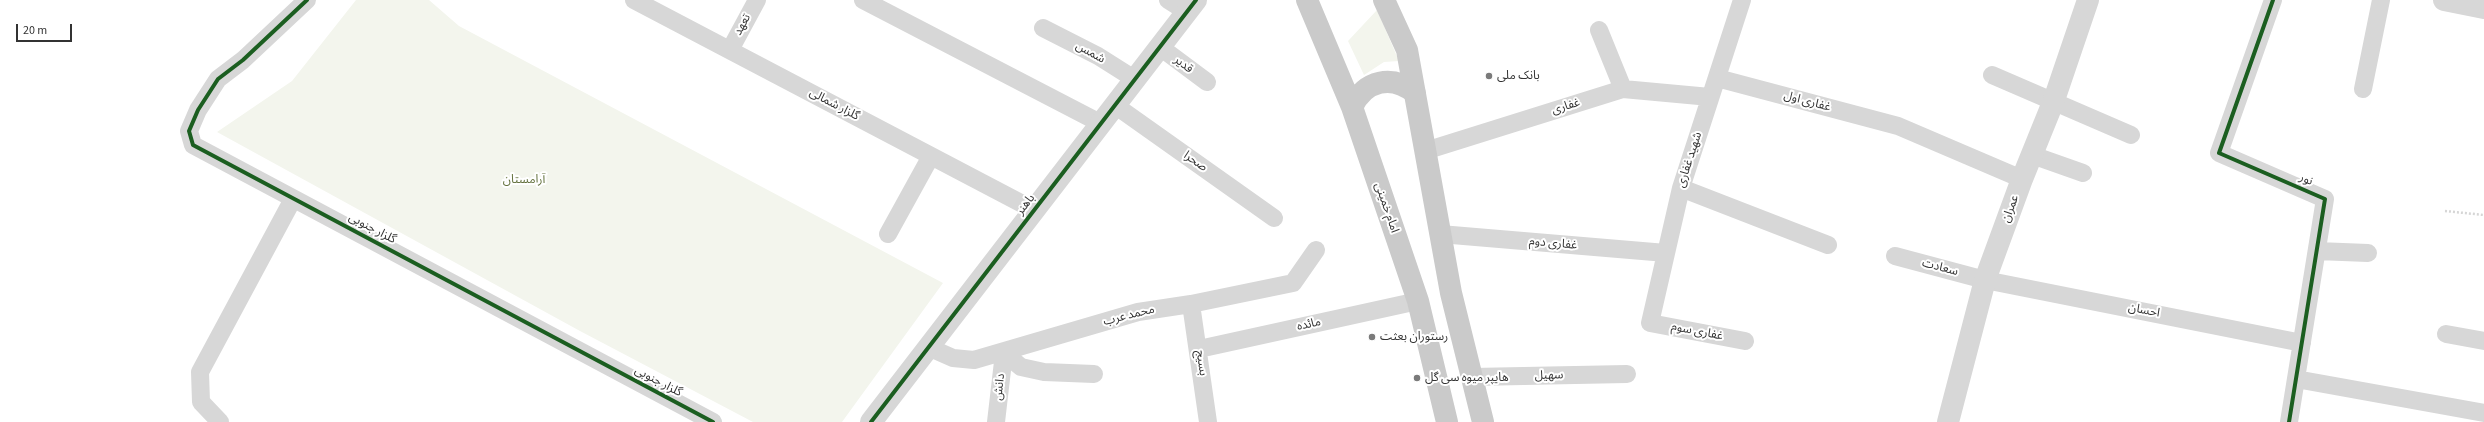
<!DOCTYPE html>
<html>
<head>
<meta charset="utf-8">
<style>
	body { margin:0 }
	#map { position:relative; width:2484px; height:422px; overflow:hidden; background:#fff; font-family:"Source Sans 3",sans-serif }
	canvas { display:block }
	.scale { position:absolute; left:16px; top:24px; width:56px; height:18px; box-sizing:border-box; border:2px solid #333; border-top:0; padding-left:5px; font-size:12px; line-height:14px; white-space:nowrap; color:#333; -webkit-text-stroke:3px #fff; paint-order:stroke }
</style>
</head>
<body>
<div id="map">
<canvas width="2484" height="422"></canvas>
<div class="scale">20 m</div>
</div>
<script>
const ctx = document.querySelector('canvas').getContext('2d');
ctx.lineJoin = 'round';
function paint(path, color) {
  ctx.fillStyle = color;
  ctx.fill(path, 'evenodd');
}
function trace(path, color, width, dash) {
  ctx.strokeStyle = color;
  ctx.lineWidth = width;
  ctx.lineCap = dash ? 'butt' : 'round';
  ctx.setLineDash(dash || []);
  ctx.stroke(path);
}
function label(font, color, halo, rows, align = 'center') {
  ctx.font = font + ' "Source Sans 3","Noto Sans Arabic",sans-serif';
  ctx.lineWidth = 4;
  ctx.setLineDash([]);
  ctx.textBaseline = 'middle';
  ctx.strokeStyle = halo;
  ctx.fillStyle = color;
  for (const [text, x, y, turn = 0] of rows) {
    ctx.save();
    ctx.translate(x, y);
    ctx.rotate((+turn || 0) * Math.PI / 180);
    ctx.textAlign = isNaN(turn) ? turn : align;
    if (halo) ctx.strokeText(text, 0, 0);
    ctx.fillText(text, 0, 0);
    ctx.restore();
  }
}
const green = new Path2D(`
	M356 0H429L459 26 943 283 842 422H753L580 331 217 132 292 81Z
	M1377 10 1399 61 1384 62 1364 75 1348 41Z`);
const path = new Path2D(`
	M2445 211 2484 215`);
const minor = new Path2D(`
	M307 0 243 60 218 79 198 110 189 131 193 145 713 422
	M634 0 1034 210
	M863 0 1102 124
	M1168 0 1187 12
	M1742 0 1681 188 1650 323 1745 341
	M2273 0 2219 153 2325 199 2289 422
	M1043 28 1098 56 1136 80
	M1599 30 1623 89
	M1160 47 1207 82
	M730 50 757 0
	M1992 75 2131 135
	M1717 78 1898 126 2022 179
	M2363 89 2381 0
	M1116 106 1274 218
	M1425 151 1623 89 1710 97
	M2032 155 2083 173
	M1681 188 1828 245
	M888 234 931 156
	M1440 234 1666 253
	M2317 251 2368 253
	M1895 256 1985 280 2302 343
	M1191 304 1208 422
	M2446 334 2484 341
	M928 347 953 358 974 360 1138 312 1191 304 1293 283 1316 250
	M1199 349 1418 301
	M1004 353 1021 367 1044 372 1094 374
	M1472 377 1627 374
	M2296 379 2484 413
	M220 422 201 402 200 372 293 199
	M996 422 1004 353`);
const tertiary = new Path2D(`
	M2444 0 2484 8
	M871 422 1196 0
	M1948 422 1985 280 2022 179 2054 100 2088 0`);
const primary = new Path2D(`
	M1307 0 1352 107 1418 301 1447 422
	M1384 0 1407 50 1451 293 1483 422
	M1352 107C1365 80 1392 74 1415 93`);
const cycleway = new Path2D(`
	M307 0 243 60 218 79 198 110 189 131 193 145 713 422
	M2273 0 2219 153 2325 199 2289 422
	M871 422 1196 0`);
const markers = [
	[1489,76,4,"#7a7a7a"],
	[1372,337,4,"#7a7a7a"],
	[1417,378,4,"#7a7a7a"]
];
const streetNames = [
	["تعهد",743,25,-62],
	["شمس",1090,53,29],
	["قدیر",1183,65,37],
	["غفاری اول",1807,102,15],
	["گلزار شمالی",834,105,28],
	["غفاری",1566,107,-17],
	["شهید غفاری",1690,160,-72],
	["صحرا",1195,162,35],
	["نور",2306,180,24],
	["باهنر",1026,205,-52],
	["امام خمینی",1386,208,71],
	["عمران",2011,209,-70],
	["گلزار جنوبی",372,229,28],
	["غفاری دوم",1553,244,5],
	["سعادت",1940,268,15],
	["احسان",2144,311,11],
	["محمد عرب",1129,316,-14],
	["مائده",1309,325,-12],
	["غفاری سوم",1697,332,11],
	["بسیج",1201,363,82],
	["سهیل",1549,376,-1],
	["گلزار جنوبی",658,382,28],
	["دانش",1000,387,-84]
];
const poiNames = [
	["بانک ملی",1497,76],
	["رستوران بعثت",1380,337],
	["هایپر میوه سی گل",1425,378]
];
const parkNames = [
	["آرامستان",524,180]
];
paint(green, '#f3f5ed');
trace(path, '#d6d6d6', 2.5, [2, 2]);
trace(minor, '#d7d7d7', 18);
trace(tertiary, '#d7d7d7', 22);
trace(primary, '#cacaca', 22);
trace(cycleway, '#1b5e20', 4);
for (const [x, y, r, color] of markers) {
  const dot = new Path2D();
  dot.arc(x, y, r, 0, 2 * Math.PI);
  ctx.fillStyle = color;
  ctx.fill(dot);
  trace(dot, '#fff', 1.5);
}
label('12px', '#333', '#fff', streetNames);
label('12px', '#333', '#fff', poiNames, 'left');
label('12px', '#63713d', '#fff', parkNames);
</script>
</body>
</html>
